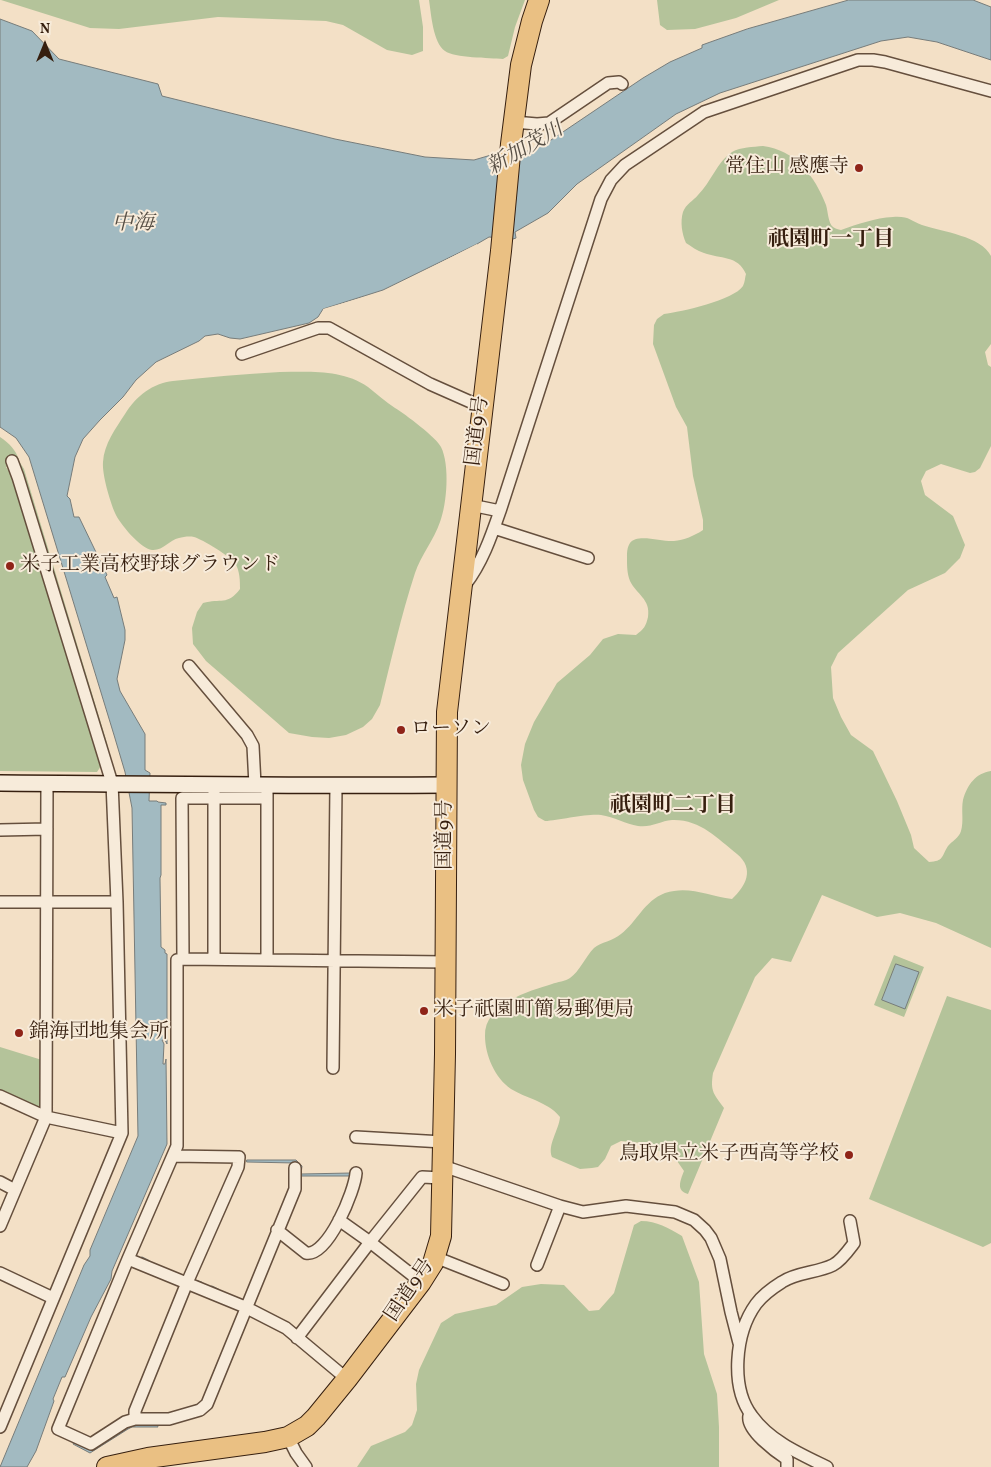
<!DOCTYPE html>
<html>
<head>
<meta charset="utf-8">
<style>
	body { margin:0 }
	#map { position:relative; width:991px; height:1467px; overflow:hidden; background:#f3e0c6; font-family:Vollkorn,serif }
	canvas { display:block }
	.north { position:absolute; left:20px; top:20px; width:50px; height:50px; -webkit-text-stroke:4px #f7ebda; paint-order:stroke; rotate:0deg; font-size:14px; font-weight:700; line-height:20px; text-align:center; color:#361f0f }
	.north::after { content:''; display:block; margin:auto; width:18px; height:22px; background:#361f0f; clip-path:polygon(50% 0,100% 100%,50% 72%,0 100%) }
</style>
</head>
<body>
<div id="map">
<canvas width="991" height="1467"></canvas>
<div class="north">N</div>
</div>
<script>
const ctx = document.querySelector('canvas').getContext('2d');
ctx.lineJoin = 'round';
function paint(path, color) {
  ctx.fillStyle = color;
  ctx.fill(path, 'evenodd');
}
function trace(path, color, width, dash) {
  ctx.strokeStyle = color;
  ctx.lineWidth = width;
  ctx.lineCap = dash ? 'butt' : 'round';
  ctx.setLineDash(dash || []);
  ctx.stroke(path);
}
function label(font, color, halo, rows, align = 'center') {
  ctx.font = font + ' Vollkorn,"Noto Serif JP",serif';
  ctx.lineWidth = 4;
  ctx.setLineDash([]);
  ctx.textBaseline = 'middle';
  ctx.strokeStyle = halo;
  ctx.fillStyle = color;
  for (const [text, x, y, turn = 0] of rows) {
    ctx.save();
    ctx.translate(x, y);
    ctx.rotate((+turn || 0) * Math.PI / 180);
    ctx.textAlign = isNaN(turn) ? turn : align;
    if (halo) ctx.strokeText(text, 0, 0);
    ctx.fillText(text, 0, 0);
    ctx.restore();
  }
}
const green = new Path2D(`
	M1 0H419L423 27V51L412 55 387 50 343 25 326 21 218 17 119 29 90 28Z
	M429 0H525L515 27 508 56 503 59C490 58 454 58 445 51 433 43 431 13 429 0Z
	M657 0H779L736 18 695 29 667 30 660 25Z
	M763 146C795 150 815 176 826 205 828 211 828 223 833 227 836 229 838 229 841 230 858 224 875 218 893 217 910 216 910 221 922 225 943 232 981 236 991 256V344L985 352 988 365 991 367V446L980 468 975 472 970 473 941 464 926 471 921 481 925 495 953 516 965 545 960 558 945 573 908 590 838 653 831 667 833 698 841 717 851 735 873 751 897 801 911 835 914 848 929 862C944 861 941 857 948 846 952 841 959 838 961 831 964 821 961 810 963 800 967 785 976 773 991 771V948L936 923 900 913 877 917 822 895 791 962 772 958 755 977 713 1073C710 1092 714 1094 724 1108L688 1194C676 1191 680 1181 684 1171L675 1158 641 1143 621 1141 611 1146 605 1159 598 1167 592 1168 580 1169 552 1157C547 1145 559 1130 560 1117 553 1108 545 1105 535 1100 527 1097 518 1093 511 1089 495 1078 485 1055 485 1036 484 1004 529 991 552 984 557 982 566 981 570 978 579 972 586 956 594 948 601 942 613 941 621 934 637 922 644 901 665 893 689 885 708 896 732 899 746 886 755 869 737 854 717 838 700 819 672 820 660 821 651 828 638 826 626 824 614 817 601 815 590 813 559 820 545 821L538 817 534 810 523 780 521 765 525 744 534 722 557 683 590 655 603 639 618 634 636 635C644 629 646 626 648 617 651 599 636 594 630 581 627 573 627 566 627 558 627 552 627 548 630 543 637 533 662 542 674 541 684 540 694 536 703 530V520L693 476 687 427 676 407 653 344 654 325 657 319 664 314C681 312 734 300 743 286 745 282 745 277 746 274 738 255 720 259 704 253 697 251 691 246 686 243 682 234 680 222 683 212 686 204 693 201 698 195 711 182 717 162 732 152 741 147 753 147 763 146Z
	M280 372C309 372 342 369 368 387 377 394 386 402 395 408 405 414 437 438 441 447 450 465 447 504 440 522 434 540 421 555 415 573 401 616 391 661 380 705L372 719 363 727 346 735 329 738 312 737 289 733 206 661 193 644 192 628 197 612 203 603C221 598 227 606 240 589 240 581 240 571 235 563 231 557 202 539 194 537 189 536 183 537 179 538 169 540 163 551 152 550 141 549 119 523 115 513 110 501 102 475 103 462 104 444 116 428 125 414 136 396 153 383 173 381 209 377 244 374 280 372Z
	M0 437C9 443 16 450 19 460L6 467 14 479 101 766 97 772 0 771Z
	M19 461 24 469 107 743 112 766 18 463Z
	M894 955 924 967 904 1017 874 1005Z
	M947 996 991 1010V1243L983 1247 869 1199Z
	M0 1047 42 1060V1105L36 1108 0 1092Z
	M641 1221C657 1221 668 1228 682 1236L699 1282 704 1354 717 1394 719 1427V1467H357L371 1446 405 1432 412 1425 417 1410 416 1384 419 1370 441 1323 455 1314 496 1305 522 1287 541 1284 564 1285 589 1311 599 1310 614 1293 634 1225Z`);
const water = new Path2D(`
	M849 0H973L991 7V60L937 42 908 37 881 41 720 93 676 114 577 184 548 213 515 232 516 238 513 239 489 237 477 244 383 290 323 309 318 317 309 323 240 339 230 338 218 334 205 336 199 341 156 362 136 380 123 397 100 420 83 439 75 457 67 496 70 499 74 517H79L107 575 105 577 114 598 117 597 125 630V640L117 679 120 691 145 734V770L150 773 149 801H157L158 802 166 803V805H161V875L160 878 161 947 165 950V953L167 954V1044L165 1040H162L164 1044 163 1064H165L166 1059 167 1144 112 1271 111 1279 91 1317 65 1377H62L53 1399 54 1401 36 1451 27 1467H0L84 1265 90 1256V1250L138 1136 132 808 125 772 114 735 29 457 16 438 0 427V19L32 31 59 59 158 84 162 96 335 139 425 157 474 160 498 153H523L548 142 643 78 670 62 702 48V45L747 29Z
	M896 964 919 972 905 1009 882 1000Z
	M247 1160H296L302 1166 301 1174 351 1173V1176H300L295 1163 247 1162Z
	M157 1424 158 1427H132L128 1429 90 1453 73 1444 74 1442 90 1450 121 1429 131 1425Z`);
const pier = new Path2D(`
	M477 244V247L384 293 324 312 323 309 385 291Z`);
const stream = new Path2D(`
	M142 1258 148 1261
	M198 1282 201 1283
	M212 1287 218 1290`);
const street = new Path2D(`
	M514 122 537 124 549 123 608 83 619 82 622 84
	M242 354 318 328H329L430 384 482 407
	M500 511 601 199 611 180 625 165 704 112 858 60H873L885 62 991 91
	M494 528 588 558
	M465 585C482 563 491 537 500 511L471 505
	M189 666 247 735 253 746 255 785
	M267 792V960
	M267 798H182L183 959 177 960V1146L128 1259 58 1429 91 1444 125 1422 135 1419H169L200 1410 207 1404 295 1189V1168
	M0 830 47 829
	M0 902H117
	M183 959 446 962
	M214 959V791
	M333 1068 336 786
	M0 1096 46 1117 122 1133
	M356 1137 443 1142
	M443 1166 560 1206 583 1212 626 1206 675 1212 694 1220 705 1230 711 1238 720 1259 731 1312 739 1343
	M0 1182 15 1190
	M339 1220 370 1242 422 1177 442 1178
	M0 1226 46 1117 47 784
	M277 1230 306 1253C328 1257 355 1190 356 1173
	M435 1257 503 1284
	M128 1259 245 1307 286 1328 347 1379
	M537 1265 560 1206
	M0 1273 53 1298
	M297 1338 370 1242 421 1282
	M749 1416C746 1430 776 1452 787 1459V1467
	M135 1419V1411L186 1285 238 1167 239 1157 173 1156
	M0 1427 122 1133 117 902 112 783 18 477 12 461
	M288 1437 296 1453 306 1467
	M827 1467C800 1454 770 1441 752 1416 730 1387 735 1333 756 1304 762 1296 774 1287 782 1282 797 1272 817 1273 833 1265 841 1261 848 1251 854 1243L850 1221`);
const secondary = new Path2D(`
	M0 783C149 784 297 786 446 785`);
const highway = new Path2D(`
	M107 1467 148 1458 265 1442 288 1437 307 1426 316 1417 347 1379 421 1282 433 1263 441 1236 445 1054 447 712 501 251 511 144 521 65 532 21 539 0`);
const markers = [
	[859,168,5,"#8f2418"],
	[10,566,5,"#8f2418"],
	[401,730,5,"#8f2418"],
	[424,1011,5,"#8f2418"],
	[19,1033,5,"#8f2418"],
	[849,1155,5,"#8f2418"]
];
const poiNames = [
	["常住山 感應寺",849,168,"right"],
	["米子工業高校野球グラウンド",20,566],
	["ローソン",411,730],
	["米子祇園町簡易郵便局",434,1011],
	["錦海団地集会所",29,1033],
	["鳥取県立米子西高等学校",839,1155,"right"]
];
const streetNames = [
	["国道9号",479,431,-83],
	["国道9号",446,835,-90],
	["国道9号",411,1291,-56]
];
const waterNames = [
	["新加茂川",526,150,-30],
	["中海",133,225]
];
const neighbourhoodNames = [
	["祇園町一丁目",831,241],
	["祇園町二丁目",673,807]
];
paint(green, '#b4c39a');
paint(water, '#a2bac1');
trace(water, '#777c7a', 1);
paint(pier, '#f3e0c6');
trace(stream, '#777c7a', 3);
trace(street, '#654f3d', 14);
trace(secondary, '#361f0f', 18);
trace(highway, '#361f0f', 22);
trace(street, '#f7ebda', 11);
trace(secondary, '#f7ebda', 15);
trace(highway, '#eac083', 20);
for (const [x, y, r, color] of markers) {
  const dot = new Path2D();
  dot.arc(x, y, r, 0, 2 * Math.PI);
  ctx.fillStyle = color;
  ctx.fill(dot);
  trace(dot, '#f7ebda', 2);
}
label('20px', '#361f0f', '#f7ebda', poiNames, 'left');
label('20px', '#361f0f', '#f7ebda', streetNames);
label('italic 21px', '#564e44', '#f7ebda', waterNames);
label('bold 21px', '#361f0f', '#f7ebda', neighbourhoodNames);
</script>
</body>
</html>
